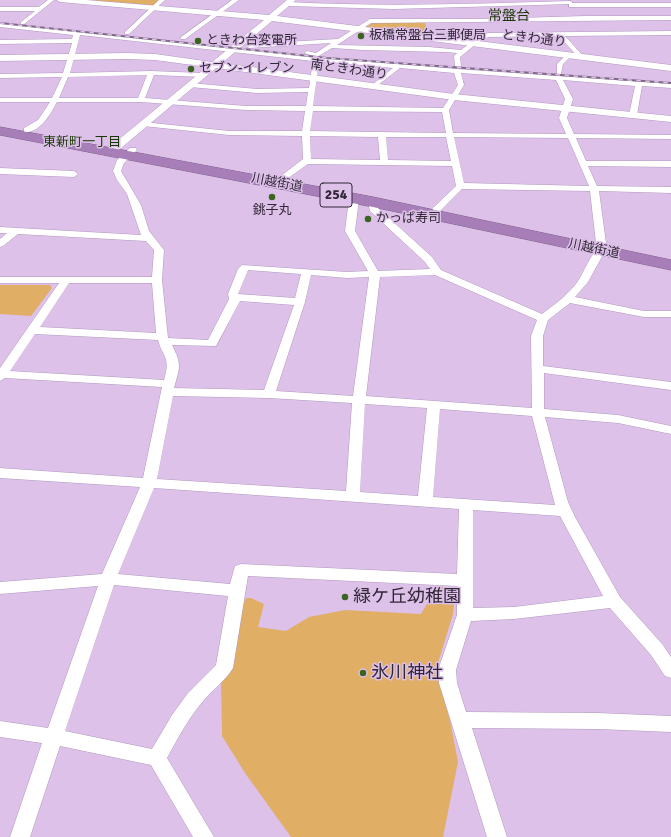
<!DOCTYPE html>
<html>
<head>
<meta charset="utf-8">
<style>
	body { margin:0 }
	canvas { display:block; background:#ddc1e9 }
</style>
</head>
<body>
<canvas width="671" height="837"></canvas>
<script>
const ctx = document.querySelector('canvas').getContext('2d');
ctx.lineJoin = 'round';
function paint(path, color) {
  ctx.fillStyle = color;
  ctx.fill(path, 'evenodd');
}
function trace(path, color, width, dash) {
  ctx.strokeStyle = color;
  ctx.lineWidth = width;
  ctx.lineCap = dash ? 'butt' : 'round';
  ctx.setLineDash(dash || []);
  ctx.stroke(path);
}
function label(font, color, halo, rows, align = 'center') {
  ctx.font = font + ' Signika,"Noto Sans JP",sans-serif';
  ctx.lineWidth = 3;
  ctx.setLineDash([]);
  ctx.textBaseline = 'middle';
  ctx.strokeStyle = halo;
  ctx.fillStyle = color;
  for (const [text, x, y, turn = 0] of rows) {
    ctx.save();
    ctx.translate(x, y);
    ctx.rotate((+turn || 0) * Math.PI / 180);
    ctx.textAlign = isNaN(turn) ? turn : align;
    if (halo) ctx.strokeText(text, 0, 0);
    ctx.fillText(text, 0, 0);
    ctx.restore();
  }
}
const green = new Path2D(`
	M75 0H159L153 6Z
	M425 22 427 32 418 31 412 34 364 28 373 23Z
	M0 285H50L52 288 31 316 0 314Z
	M443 587 455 593 453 614 437 666 450 721 458 762 443 837H291L245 773 222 736 221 682 238 618 246 598H251L264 604 258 627 286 631 309 617 345 610 421 614 435 590Z`);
const street = new Path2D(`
	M48 0H54L23 25 21 24V22L35 11H0V7H39Z
	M159 0H165L129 34H125V32Z
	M232 0H239L185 39H181V37Z
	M570 1 572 2V4L394 9 288 6 285 4 288 2C382 7 476 4 570 1Z
	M585 16H671V20L371 23 337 45 429 47 461 50 478 37 488 33 671 31V35L565 36 584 57 585 58 582 60 580 59 559 36 489 37 482 39 460 57 461 66 458 68 455 66 454 56 457 53 446 52 363 50 332 48 317 57 304 53 307 51 316 53 331 43 249 48 246 46 249 44 338 39 370 19H482Z
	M0 23 316 57 457 69 671 84V88L642 86 637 115 633 117 629 115 635 86 563 80 573 99 567 118 574 134 671 135V139L576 138 586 161H671V167L588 166 597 186 671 187V193L599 191 606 243 601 246 596 243 590 191 462 189 440 211 437 212 432 209 434 207 456 186 452 166 308 164 284 181 280 178 281 176 303 159 302 136 229 135 143 126 139 124 143 122 229 131H302L305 111 246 110 141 102H57C51 113 40 134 24 132V128L38 120 50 102H0V98H52L62 77 0 78V74L63 73 72 43 0 44V40L72 39 73 35 0 27ZM80 35 313 61 309 88 257 89 190 83 187 85 190 87 257 93 308 92 306 106H246L145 98 154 75 202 77 205 75 202 73 151 71 70 73ZM319 61 393 68 372 85 371 86 374 88 400 68 454 73 458 85 443 108 313 106ZM461 73 556 80 565 99 559 118 566 134 453 133 449 110 464 85ZM147 75 138 98H59L68 77ZM313 111 442 112 446 133 310 131ZM310 136 378 137 380 160 311 159ZM386 137H446L451 161 388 160ZM454 137 568 138 589 186 464 183Z
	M566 55 571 56 563 64 561 74H557V64Z
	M130 148H136L137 150 124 163 121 171 141 205 149 231 164 250 162 280 168 338 208 340 229 299 228 294 238 269 242 265 347 272 368 271 345 231 349 199 354 196 359 199 355 231 378 271 430 269 424 261 370 211 368 202 373 199 378 202V208L432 257 441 270 542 314C555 304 571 293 580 278 584 271 593 250 600 248L605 251 588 282 575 297 644 311H671V317H644L570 303 548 320 543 336V366L671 382V390L544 373V409L618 415 671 426V434L618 423 545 417 568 502 575 517 620 597 663 645 671 657V678L665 676 651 655 610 608 514 619 471 621 456 670 457 683 466 712 598 713 671 716V732L598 729 472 728 507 837H487L439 683 438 670 457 615V586L248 576 233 668C227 679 212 690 204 700 189 717 178 738 167 758L214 837H193L151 765 60 746 30 837H10L42 743 0 737V721L48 728 98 586 0 594V582L102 574 140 487 0 478V468L143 478 162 387 5 378 0 381V368L59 283H0V277H152L154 250 146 241 18 234 3 246 0 247V239L7 233H0V227L141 235 127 194 117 180 113 171 117 160ZM248 270 301 274 295 298 238 294ZM311 275 347 278 369 277 353 396 276 391 305 302ZM435 275 537 320 531 336 532 408 366 396 380 277ZM69 283H152L156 333 40 327ZM240 301 294 305 264 390 174 388C180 367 182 365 172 345L216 346ZM35 334 158 340C163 358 171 357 164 380L10 371ZM173 396 269 398 352 403 346 491 157 479ZM365 404 427 408 418 496 360 492ZM440 409 532 416 555 505 433 497ZM154 488 459 509 457 574 241 564 235 566 230 584 118 574ZM473 510 560 516 603 596 514 607 473 608ZM114 585 228 596 216 665 188 693 172 715 152 749 65 731Z
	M0 168 74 171 78 174 74 177 0 174Z`);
const secondary = new Path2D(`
	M56 0H86L269 15 287 0H296L277 16 671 65V71L272 21 222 63 454 94 671 116V122L454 100 216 68 114 154H106L104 152 106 150 207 67 155 60 127 59 0 61V55L127 53 155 54 212 62 264 20 60 2Z
	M569 3H671V7H569Z`);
const highway = new Path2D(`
	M0 127 373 197 671 260V270L373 207 0 135Z`);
const rail = new Path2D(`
	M0 23 327 58 671 83`);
const markers = [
	[361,36,4,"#3a6420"],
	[198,41,4,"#3a6420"],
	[191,69,4,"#3a6420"],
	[272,197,4,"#3a6420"],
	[368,219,4,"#3a6420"],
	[345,597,4,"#3a6420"],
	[363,673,4,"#3a6420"]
];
const farPoinames = [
	["板橋常盤台三郵便局",369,36],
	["ときわ台変電所",206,41],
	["セブン-イレブン",199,69],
	["銚子丸",272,211,"center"],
	["かっぱ寿司",376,219]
];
const farStreetnames = [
	["ときわ通り",534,39,7],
	["南ときわ通り",349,70,8],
	["川越街道",277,183,11],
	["川越街道",594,249,12]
];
const farNeighbourhoodnames = [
	["東新町一丁目",82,143]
];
const farQuarternames = [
	["常盤台",509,16]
];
const shields = [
	[336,195,32]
];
const shieldNames = [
	["254",336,195]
];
const nearPoinames = [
	["緑ケ丘幼稚園",353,597],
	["氷川神社",371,673]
];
paint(green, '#e0ae65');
trace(street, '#b197bd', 1);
trace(secondary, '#b197bd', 1);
trace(highway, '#7e608a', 1);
paint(street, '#fff');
paint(secondary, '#fff');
paint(highway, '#a77eb8');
trace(rail, '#7d6b85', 2);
trace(rail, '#ddc1e9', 1.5, [4.5]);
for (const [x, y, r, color] of markers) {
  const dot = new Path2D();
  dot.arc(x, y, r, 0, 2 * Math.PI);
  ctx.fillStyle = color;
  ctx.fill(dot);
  trace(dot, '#ddc1e9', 1.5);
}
label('13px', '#312736', '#ddc1e9', farPoinames, 'left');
label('13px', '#312736', '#ddc1e9', farStreetnames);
label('13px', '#1b3707', '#ddc1e9', farNeighbourhoodnames);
label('14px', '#1b3707', '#ddc1e9', farQuarternames);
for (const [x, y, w] of shields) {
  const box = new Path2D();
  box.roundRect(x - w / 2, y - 12, w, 24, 3);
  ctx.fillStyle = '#ddc1e9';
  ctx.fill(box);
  trace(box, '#312736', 1);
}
label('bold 14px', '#312736', null, shieldNames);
label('18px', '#312736', '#ddc1e9', nearPoinames, 'left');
</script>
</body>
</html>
